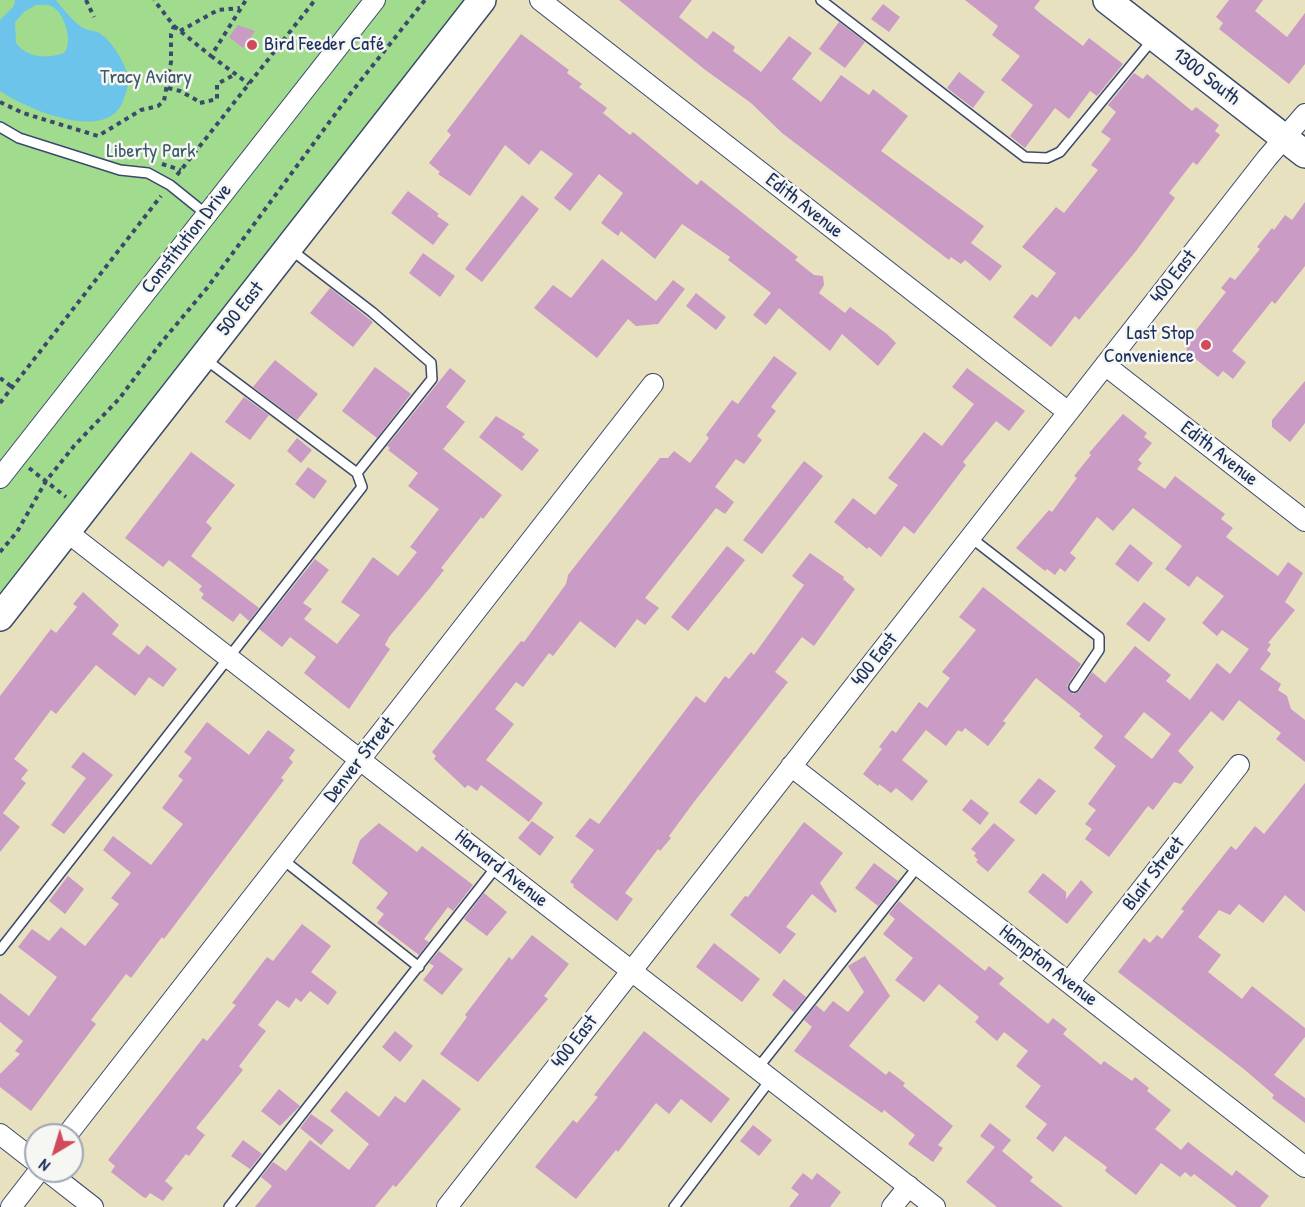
<!DOCTYPE html>
<html>
<head>
<meta charset="utf-8">
<style>
	body { margin:0 }
	#map { position:relative; width:1305px; height:1207px; overflow:hidden; background:#e8e1bf; font-family:"Patrick Hand",sans-serif }
	canvas { display:block }
	.north { position:absolute; left:24px; top:1123px; width:60px; height:60px; box-sizing:border-box; background:#f6f6f2; border:2px solid #9ea6b7; border-radius:50%; rotate:218deg; font-size:16px; font-weight:700; line-height:24px; text-align:center; color:#1b2f5e }
	.north::after { content:''; display:block; margin:auto; width:21px; height:27px; background:#d1495b; clip-path:polygon(50% 0,100% 100%,50% 72%,0 100%) }
</style>
</head>
<body>
<div id="map">
<canvas width="1305" height="1207"></canvas>
<div class="north">N</div>
</div>
<script>
const ctx = document.querySelector('canvas').getContext('2d');
ctx.lineJoin = 'round';
function paint(path, color) {
  ctx.fillStyle = color;
  ctx.fill(path, 'evenodd');
}
function trace(path, color, width, dash) {
  ctx.strokeStyle = color;
  ctx.lineWidth = width;
  ctx.lineCap = dash ? 'butt' : 'round';
  ctx.setLineDash(dash || []);
  ctx.stroke(path);
}
function label(font, color, halo, rows, align = 'center') {
  ctx.font = font + ' "Patrick Hand",sans-serif';
  ctx.lineWidth = 5;
  ctx.setLineDash([]);
  ctx.textBaseline = 'middle';
  ctx.strokeStyle = halo;
  ctx.fillStyle = color;
  for (const [text, x, y, turn = 0] of rows) {
    ctx.save();
    ctx.translate(x, y);
    ctx.rotate((+turn || 0) * Math.PI / 180);
    ctx.textAlign = isNaN(turn) ? turn : align;
    if (halo) ctx.strokeText(text, 0, 0);
    ctx.fillText(text, 0, 0);
    ctx.restore();
  }
}
const green = new Path2D(`
	M0 0H464L0 593Z`);
const water = new Path2D(`
	M15 0H56C63 9 75 24 85 29 89 31 95 30 99 33 110 39 122 58 126 70 131 82 127 90 123 101 107 144 27 109 0 91V20L14 6ZM36 5C40 5 46 4 51 6 64 11 74 42 64 53 47 59 27 58 16 43L15 22 24 12Z`);
const building = new Path2D(`
	M619 0H692L679 17 707 39 713 31 735 47 733 51 761 72 789 36 812 53 792 79 821 102 841 75 869 95 873 89 908 116 881 151 984 226 971 243 1002 266 990 281 965 260 961 264 951 257 949 260 782 133 751 103 704 69Z
	M965 0H1040L1034 8 1041 14 1083 46 1089 38 1123 64 1097 96 1090 91 1069 119 1055 108 1025 148 1010 136 1033 105 1001 80 1020 56 992 35 998 26Z
	M1229 0H1263L1255 11 1287 37 1305 13V64L1289 84 1219 29 1223 23 1216 17Z
	M883 4 900 17 889 32 871 19Z
	M839 22 865 42 845 68 819 49Z
	M238 25 255 31 243 48 229 37Z
	M521 34 569 70 567 73 582 84 579 87 607 108 603 113 630 135 633 132 697 185 701 180 798 257 795 260 814 275 823 276 824 285 819 293 845 313 850 307 887 334 896 343 878 366 842 334 830 351 779 308 766 325 753 315 771 293 728 260 730 257 682 224 655 259 621 231 618 236 601 223 623 193 599 174 570 211 554 198 573 174 541 150 529 165 505 145 470 196 438 174 440 172 429 163 451 135 447 131Z
	M959 72 985 92 973 108 947 88Z
	M1134 73 1143 79 1147 74 1192 111 1196 107 1219 125 1215 131 1220 135 1197 165 1193 162 1169 193 1175 198 1136 251 1079 320 1075 316 1051 347 1013 317 1032 294 1037 298 1056 273 1022 247 1056 207 1064 213 1098 170 1091 165 1111 139 1101 132 1116 112 1108 105Z
	M408 191 439 214 437 216 449 224 433 245 391 213Z
	M522 195 539 209 482 282 465 269Z
	M1305 202V266L1275 304 1272 301 1232 351 1246 362 1233 379 1223 371 1218 377 1187 352 1186 343 1226 292 1221 288 1230 277 1235 280 1260 249 1257 247 1272 228 1274 230 1285 215 1292 220Z
	M423 253 455 276 440 297 409 273Z
	M602 259 656 301 673 280 685 289 658 324 636 326 628 319 597 358 534 308 553 285 571 298Z
	M330 288 373 322 353 347 310 313Z
	M696 293 726 317 716 330 686 306Z
	M774 356 797 373 771 407 776 411 757 436 762 440 744 464 736 459 715 487 734 502 725 514 716 508 645 598 659 608 645 625 637 619 615 648 580 621 553 656 549 653 523 687 516 682 495 709 514 724 486 760 543 803 529 822 481 785 477 791 468 785 465 788 434 759 436 756 432 752 521 641 524 642 566 584 568 575 660 458H668L674 451 690 463 709 438 706 435 732 400 738 404Z
	M275 360 318 394 297 420 253 387Z
	M375 367 411 394 377 438 342 411Z
	M450 368 466 381 446 407 465 422 443 449 502 495 483 519 481 517 441 568 444 570 429 589 389 637 385 645 390 649 349 709 304 673 316 657 290 637 282 647 259 629 315 559 329 570 303 603 312 609 304 619 337 644 360 615 341 602 373 557 398 576 417 552 410 547 439 509 408 486 418 473 388 450 390 448 387 446Z
	M967 368 1025 411 1009 431 996 421 963 462 966 465 914 534 904 526 881 557 869 547 867 549 834 522 853 498 875 515 898 485 888 478 924 432 942 446 974 404 952 387Z
	M1305 381V423L1290 442 1272 427V420Z
	M244 397 269 415 250 440 225 422Z
	M1123 414 1147 433 1144 437 1152 443 1138 460 1142 463 1137 469 1165 489 1175 476 1225 514 1221 519 1233 528 1226 537 1278 576 1288 562 1303 573 1285 602 1295 610 1268 643 1271 644 1267 650 1271 654 1260 669 1281 684 1278 690 1287 696 1291 709 1305 720V762L1276 739 1281 733 1239 700 1223 721 1211 711 1178 751 1194 767 1181 784 1174 782 1153 810 1148 806 1109 857 1085 839 1092 829 1085 824 1096 810 1088 804 1116 766 1094 748 1103 736 1079 716 1081 714 1036 678 1003 721 1006 723 988 746 965 728 962 732 958 730 946 746 926 730 902 760 928 781 912 801 896 788 891 793 879 784 878 786 863 774 882 749 879 747 892 730 896 733 919 702 927 708 950 678 942 672 976 630 959 617 983 587 1081 664 1067 686 1073 694 1079 691 1092 672 1105 683 1135 646 1171 675 1166 681 1190 700 1217 663 1230 674 1249 649 1222 630 1217 636 1202 623 1224 596 1197 576 1189 587 1165 569 1182 546 1133 508 1113 531 1097 517 1070 553 1076 558 1065 572 1060 568 1055 575 1047 569 1045 571 1016 548 1049 510 1052 512 1077 478 1074 476 1091 455 1089 453ZM1144 712 1171 734 1152 759 1124 737Z
	M496 416 525 434 522 437 539 450 522 471 479 437Z
	M297 438 312 450 301 463 287 451Z
	M191 452 235 485 206 522 212 528 191 556 259 608 249 621 240 613 233 622 201 598 204 594 199 590 202 586 169 560 163 567 125 538Z
	M804 461 823 476 762 554 743 540Z
	M308 467 327 481 314 499 295 484Z
	M1130 544 1153 563 1138 582 1115 564Z
	M727 546 745 560 688 631 671 617Z
	M810 553 844 577 843 579 855 589 814 646 802 637 775 672 788 682 694 802 669 836 671 838 660 851 658 849 625 893 633 899 617 921 573 887 574 885 570 882 594 850 575 836 590 818 599 824 696 696 705 703 725 676 729 679 751 652 754 655 804 585 792 576Z
	M83 592 119 625 112 634 139 655 147 645 177 669 163 687 149 677 135 696 96 665 56 714 51 710 14 759 28 770 21 779 26 783 3 813 20 827 0 852V696L51 629 56 633 77 607 73 604Z
	M1144 602 1166 619 1149 642 1126 624Z
	M207 722 249 755 268 730 295 750 289 758 293 762 281 778 284 780 164 939 162 937 131 978 126 974 91 1020 96 1024 31 1111 0 1087V1074L20 1054 15 1051 23 1041 0 1022V993L29 1016 57 977 18 947 32 929 49 941 61 927 85 946 119 904 111 898 131 873 103 850 113 836 151 865 183 824 162 808 183 780 178 776 192 758 184 752Z
	M83 752 113 775 64 834 51 825 86 778 71 767Z
	M1039 778 1056 791 1036 815 1019 802Z
	M1305 783V912L1285 895 1263 923 1239 904 1230 915 1219 910 1198 937 1221 955 1208 972 1242 999 1252 986 1305 1028V1037L1274 1075 1305 1098V1123L1272 1098 1274 1095 1245 1070 1118 972 1144 938 1150 943 1157 935 1162 939 1184 911 1181 909 1231 846 1236 850 1255 826 1264 834Z
	M971 799 989 813 980 825 962 810Z
	M532 821 554 837 540 856 518 838Z
	M804 822 843 853 820 883 837 911 835 913 812 894 786 927 796 934 780 954 730 915 745 896 748 897Z
	M379 823 417 852 422 846 473 885 453 911 448 907 424 939 429 942 419 955 377 923 384 914 376 908 388 893 352 863 360 840Z
	M994 823 1015 840 988 872 976 862 978 860 974 856 976 853 971 849Z
	M874 863 898 881 878 906 855 888Z
	M1043 873 1066 892V899L1081 880 1093 892 1067 924 1028 892Z
	M68 876 84 889 65 914 49 901Z
	M484 893 507 912 487 936 464 919Z
	M899 901 985 971 989 966 1004 978 999 984 1048 1024 1053 1018 1067 1029 1063 1034 1101 1065 1104 1061 1132 1081 1135 1077 1149 1088 1147 1091 1171 1110 1155 1129 1181 1150 1188 1142 1232 1176 1236 1170 1269 1196 1260 1207H1237L1194 1174 1191 1177 1185 1172 1180 1177 1161 1163 1136 1195 1105 1171 1107 1167 1065 1136 1053 1152 1036 1138 1047 1124 1025 1107 1041 1086 1016 1066 1028 1051 1004 1032 997 1041 975 1022 979 1017 939 984 924 1002 895 980 913 958 883 934 895 919 889 914Z
	M302 924 331 946 311 972 337 992 328 1005 310 991 301 1002 296 998 289 1008 277 1000 258 1025 266 1031 239 1066 243 1070 196 1128 205 1135 189 1156 186 1154 165 1181 173 1188 163 1201 150 1193 146 1198 143 1197 111 1172 115 1166 108 1160 203 1038 207 1041 236 1005 232 1003 267 957 273 961Z
	M532 935 569 964 544 996 548 999 478 1082 440 1054 467 1017 465 1015 509 957 512 960Z
	M714 943 760 979 742 1002 696 967Z
	M439 951 463 969 442 995 423 980 434 966 429 963Z
	M865 956 890 996 849 1046 886 1075 889 1071 905 1083 903 1086 953 1126 938 1145 943 1148 933 1162 908 1144 915 1135 884 1110 882 1113 794 1051 812 1027 804 1020 816 1005 824 1012 833 1001 848 1012 864 992 848 966Z
	M784 979 806 997 794 1012 772 995Z
	M395 1031 413 1046 400 1062 382 1047Z
	M644 1031 730 1099 711 1123 681 1099 669 1114 656 1103 618 1152 616 1150 576 1199 535 1167 573 1120 577 1123 598 1097 594 1095Z
	M423 1079 461 1109 396 1187 393 1185 375 1207H255L272 1186 261 1177 273 1162 286 1171 310 1140 349 1170 369 1144 330 1111 346 1091 379 1117 395 1096 405 1103Z
	M279 1089 300 1106 280 1126 261 1111Z
	M311 1114 334 1130 321 1145 300 1128Z
	M990 1123 1011 1140 1002 1151 1033 1177 1030 1181 1063 1207H997L966 1182 995 1147 980 1136Z
	M753 1125 772 1140 759 1156 740 1141Z
	M243 1140 262 1154 250 1169 231 1156Z
	M803 1173 812 1180 817 1173 841 1192 830 1207H789L799 1194 791 1188Z`);
const path = new Path2D(`
	M86 0 94 17
	M174 26 211 56 246 0
	M180 31 218 10 240 8
	M211 56 249 84
	M168 88 180 91 202 103
	M0 102 23 113 98 136 141 110 158 106 164 101 171 62V34L174 26 154 0
	M200 103 217 99V84L232 76
	M162 164 181 170
	M177 175 315 0
	M0 378 12 387
	M0 403 161 196
	M29 468 66 497
	M0 552 17 532 46 481 74 446 119 399 160 344 207 288 350 94 425 0`);
const lane = new Path2D(`
	M821 0 1025 157 1047 158 1060 152 1153 39
	M0 127 19 138 120 170 148 173 170 185 206 214
	M205 359 357 473 432 379 431 363 372 312 290 249
	M970 537 1099 637V650L1074 687
	M282 859 419 967
	M0 950 362 487 357 473
	M757 1069 919 865
	M229 1207 497 866
	M674 1207 771 1079`);
const street = new Path2D(`
	M540 0 1068 412
	M1105 365 1305 521
	M0 478 375 0
	M67 532 935 1207
	M791 766 1305 1167
	M1069 982 1239 765
	M0 1134 36 1162
	M67 1135 653 384
	M47 1171 93 1207
	M11 1207 39 1171
	M447 1207 1267 158 1305 114
	M892 1207 909 1186`);
const secondary = new Path2D(`
	M1107 0 1305 154
	M0 617 482 0`);
const markers = [
	[252,45,6,"#d1495b"],
	[1206,345,6,"#d1495b"]
];
const poiNames = [
	["Bird Feeder Café",264,45],
	["Last Stop",1194,334,"right"],
	["Convenience",1194,357,"right"]
];
const streetNames = [
	["1300 South",1206,77,38],
	["Edith Avenue",804,206,38],
	["Constitution Drive",187,239,-52],
	["400 East",1174,277,-52],
	["500 East",241,309,-52],
	["Edith Avenue",1219,454,38],
	["400 East",875,660,-52],
	["Denver Street",360,760,-52],
	["Harvard Avenue",501,869,38],
	["Blair Street",1154,874,-52],
	["Hampton Avenue",1048,966,38],
	["400 East",575,1042,-52]
];
const parkNames = [
	["Tracy Aviary",146,78],
	["Liberty Park",151,152]
];
paint(green, '#a1db8d');
paint(water, '#6cc4ea');
paint(building, '#c99bc5');
trace(lane, '#3a4a6d', 12);
trace(street, '#3a4a6d', 22);
trace(secondary, '#3a4a6d', 30);
trace(path, '#3a4a6d', 4, [4.5, 4.5]);
trace(lane, '#fff', 9);
trace(street, '#fff', 20);
trace(secondary, '#fff', 27);
for (const [x, y, r, color] of markers) {
  const dot = new Path2D();
  dot.arc(x, y, r, 0, 2 * Math.PI);
  ctx.fillStyle = color;
  ctx.fill(dot);
  trace(dot, '#f6f6f2', 2);
}
label('20px', '#1b2f5e', '#f6f6f2', poiNames, 'left');
label('20px', '#1b2f5e', '#f6f6f2', streetNames);
label('20px', '#3c5a6a', '#f6f6f2', parkNames);
</script>
</body>
</html>
